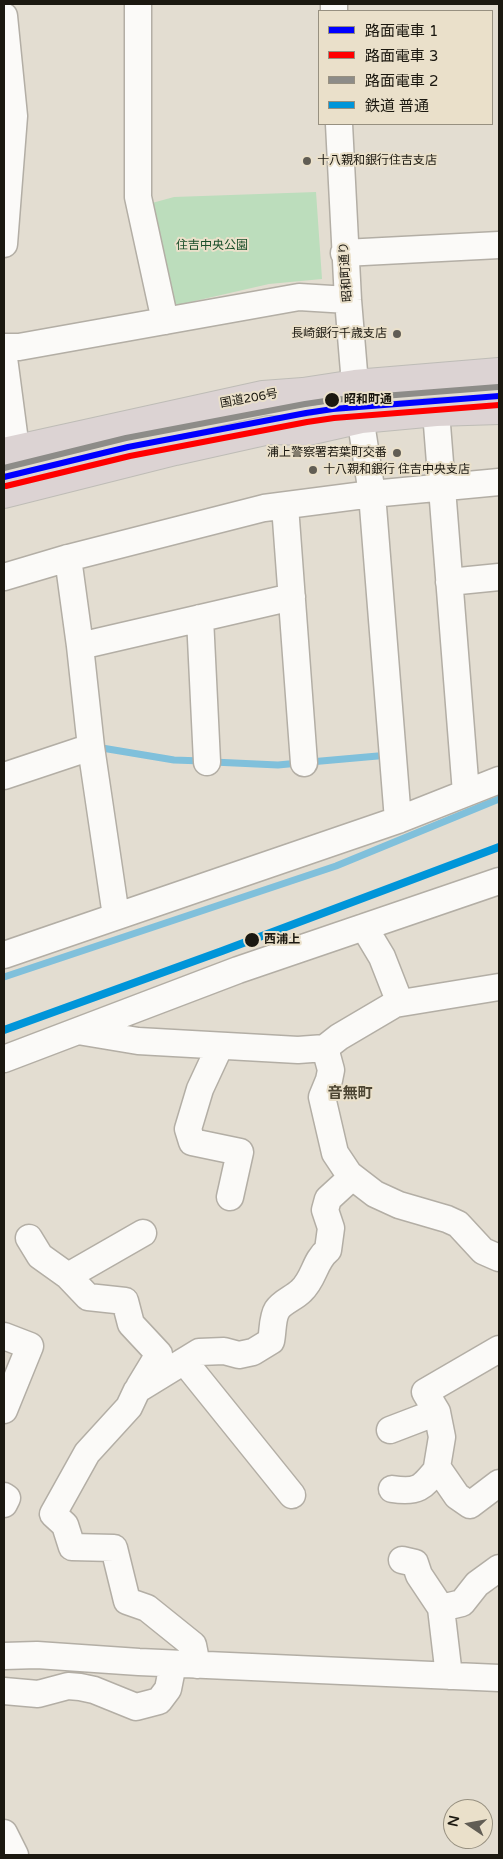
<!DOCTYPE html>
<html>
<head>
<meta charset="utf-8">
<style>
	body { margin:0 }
	#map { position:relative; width:503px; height:1859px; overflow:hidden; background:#e3ddd1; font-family:"Varela Round","Noto Sans JP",sans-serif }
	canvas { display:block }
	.frame { position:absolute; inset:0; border:5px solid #1b1810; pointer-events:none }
	.legend { position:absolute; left:318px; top:10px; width:175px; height:115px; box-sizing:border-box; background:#eae0ca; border:1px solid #979080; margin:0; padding:6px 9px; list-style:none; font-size:15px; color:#1b1810 }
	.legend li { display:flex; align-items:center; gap:10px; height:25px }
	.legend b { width:25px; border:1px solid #979080 }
	.north { position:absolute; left:443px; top:1799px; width:50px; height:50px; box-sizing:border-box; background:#eae0ca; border:1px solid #979080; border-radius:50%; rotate:282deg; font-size:14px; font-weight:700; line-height:20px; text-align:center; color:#1b1810 }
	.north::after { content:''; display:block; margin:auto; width:18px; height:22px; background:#615d54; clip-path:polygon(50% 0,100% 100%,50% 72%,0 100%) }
</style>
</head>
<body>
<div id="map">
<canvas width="503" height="1859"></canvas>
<div class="frame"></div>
<ul class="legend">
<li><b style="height:6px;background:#00f"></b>路面電車 1</li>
<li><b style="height:6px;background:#f00"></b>路面電車 3</li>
<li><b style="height:6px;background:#8d8c88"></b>路面電車 2</li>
<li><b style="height:6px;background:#0095d9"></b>鉄道 普通</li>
</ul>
<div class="north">N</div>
</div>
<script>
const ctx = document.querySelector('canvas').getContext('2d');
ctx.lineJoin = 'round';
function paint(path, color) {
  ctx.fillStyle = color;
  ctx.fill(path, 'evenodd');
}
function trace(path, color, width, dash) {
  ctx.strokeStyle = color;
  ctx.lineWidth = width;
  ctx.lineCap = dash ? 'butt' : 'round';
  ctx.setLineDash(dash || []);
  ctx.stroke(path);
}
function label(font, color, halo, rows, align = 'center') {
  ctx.font = font + ' "Varela Round","Noto Sans JP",sans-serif';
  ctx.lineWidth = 4;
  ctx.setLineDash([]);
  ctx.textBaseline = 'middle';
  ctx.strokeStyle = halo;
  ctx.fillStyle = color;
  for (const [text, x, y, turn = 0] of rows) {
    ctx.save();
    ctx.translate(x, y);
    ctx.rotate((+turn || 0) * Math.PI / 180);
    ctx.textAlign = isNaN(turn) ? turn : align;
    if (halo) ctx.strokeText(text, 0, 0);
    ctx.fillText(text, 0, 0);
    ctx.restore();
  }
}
const green = new Path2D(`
	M316 192 322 279 269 284 173 306 152 203 174 197Z`);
const stream = new Path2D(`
	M96 747 174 760 202 761
	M213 762 278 765 299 763
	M310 762 389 755
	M4 977 336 866 499 799`);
const minor = new Path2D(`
	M138 4V197L165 321
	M334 4V11
	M4 16 14 116 4 244
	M339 124 348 300 355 384 372 494 398 820
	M344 253 499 245
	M4 347H19L299 297 348 300
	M4 358 16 449
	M436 412 466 793
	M285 506 304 763
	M68 558 80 646 91 747 116 916
	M4 577 68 558 264 508 372 494 499 482
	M449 582 499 577
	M200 618 207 762
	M80 646 292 597
	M4 776 91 747
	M364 927 382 957 400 1003
	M4 955 398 820 499 780
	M78 1031 138 1041 298 1050 325 1048 339 1037 395 1004 499 987
	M220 1046 200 1089 188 1129 192 1142 240 1152 230 1197
	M325 1048 331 1070 329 1080 322 1097 335 1153 349 1174 375 1194 399 1205 447 1219 458 1224 483 1251 499 1258
	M4 1059 238 970 499 881
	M29 1238 40 1256 68 1276 88 1297 125 1301 131 1324 159 1354 139 1387
	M68 1276 143 1233
	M4 1336 30 1346 4 1410
	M499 1349 425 1392 437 1412 442 1437 437 1467 457 1496 470 1505 499 1483
	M184 1361 292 1495
	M390 1430 437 1412
	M392 1489C418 1493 422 1488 438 1468
	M4 1496 7 1498 4 1504
	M402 1560 415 1563 419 1575 441 1608
	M4 1656 37 1655 139 1662 499 1678
	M197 1665 193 1645 147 1608 127 1601 114 1548 72 1547 65 1525 53 1514 87 1453 129 1407 137 1390 199 1352 224 1351 239 1355 253 1352 271 1341C273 1332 272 1318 277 1310 282 1302 294 1298 301 1291 315 1278 314 1261 328 1250L331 1228 325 1210 328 1199 352 1177
	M449 1676 441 1608 462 1603 477 1584 499 1568
	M4 1691 38 1694 68 1686 80 1687 94 1690 136 1707 159 1701 168 1689 173 1664
	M4 1833 15 1855`);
const highway = new Path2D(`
	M4 452 263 395 303 392 355 384 499 372
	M4 494 175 451 269 430 308 431 361 419 436 412 499 410`);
const rail1 = new Path2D(`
	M4 1030 222 951 499 847`);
const tram1 = new Path2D(`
	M4 477 128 447 306 413 333 409 499 396`);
const tram2 = new Path2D(`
	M6 486 130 456 307 422 334 418 499 405`);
const tram3 = new Path2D(`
	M4 468 126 438 305 404 332 400 498 387`);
const markers = [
	[307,161,5,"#615d54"],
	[397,334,5,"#615d54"],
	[332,400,8,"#1b1810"],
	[397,453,5,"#615d54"],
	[313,470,5,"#615d54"],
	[252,940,8,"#1b1810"]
];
const poiNames = [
	["十八親和銀行住吉支店",317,161],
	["長崎銀行千歳支店",387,334,"right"],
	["浦上警察署若葉町交番",387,453,"right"],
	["十八親和銀行 住吉中央支店",323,470]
];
const parkNames = [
	["住吉中央公園",212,246]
];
const streetNames = [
	["昭和町通り",346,272,-94],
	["国道206号",249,399,-10]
];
const stopNames = [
	["昭和町通",344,400],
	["西浦上",264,940]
];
const quarterNames = [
	["音無町",350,1094]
];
paint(green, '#bcddbc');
trace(stream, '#80c0db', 7);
trace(minor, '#b3aea5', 29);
trace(highway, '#bebcb6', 30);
trace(minor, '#fbfaf8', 26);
trace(highway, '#dcd3d3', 28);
trace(rail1, '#0095d9', 8);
trace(tram1, '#00f', 6);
trace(tram2, '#f00', 6);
trace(tram3, '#8d8c88', 6);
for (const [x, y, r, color] of markers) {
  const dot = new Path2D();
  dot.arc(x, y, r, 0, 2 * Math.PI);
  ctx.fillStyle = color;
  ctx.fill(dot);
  trace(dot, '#eae0ca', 2);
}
label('12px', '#1b1810', '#eae0ca', poiNames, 'left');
label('12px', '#194e29', '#eae0ca', parkNames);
label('12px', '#1b1810', '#eae0ca', streetNames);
label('bold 12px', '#1b1810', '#eae0ca', stopNames, 'left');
label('bold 15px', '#4d4532', '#eae0ca', quarterNames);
</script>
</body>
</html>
